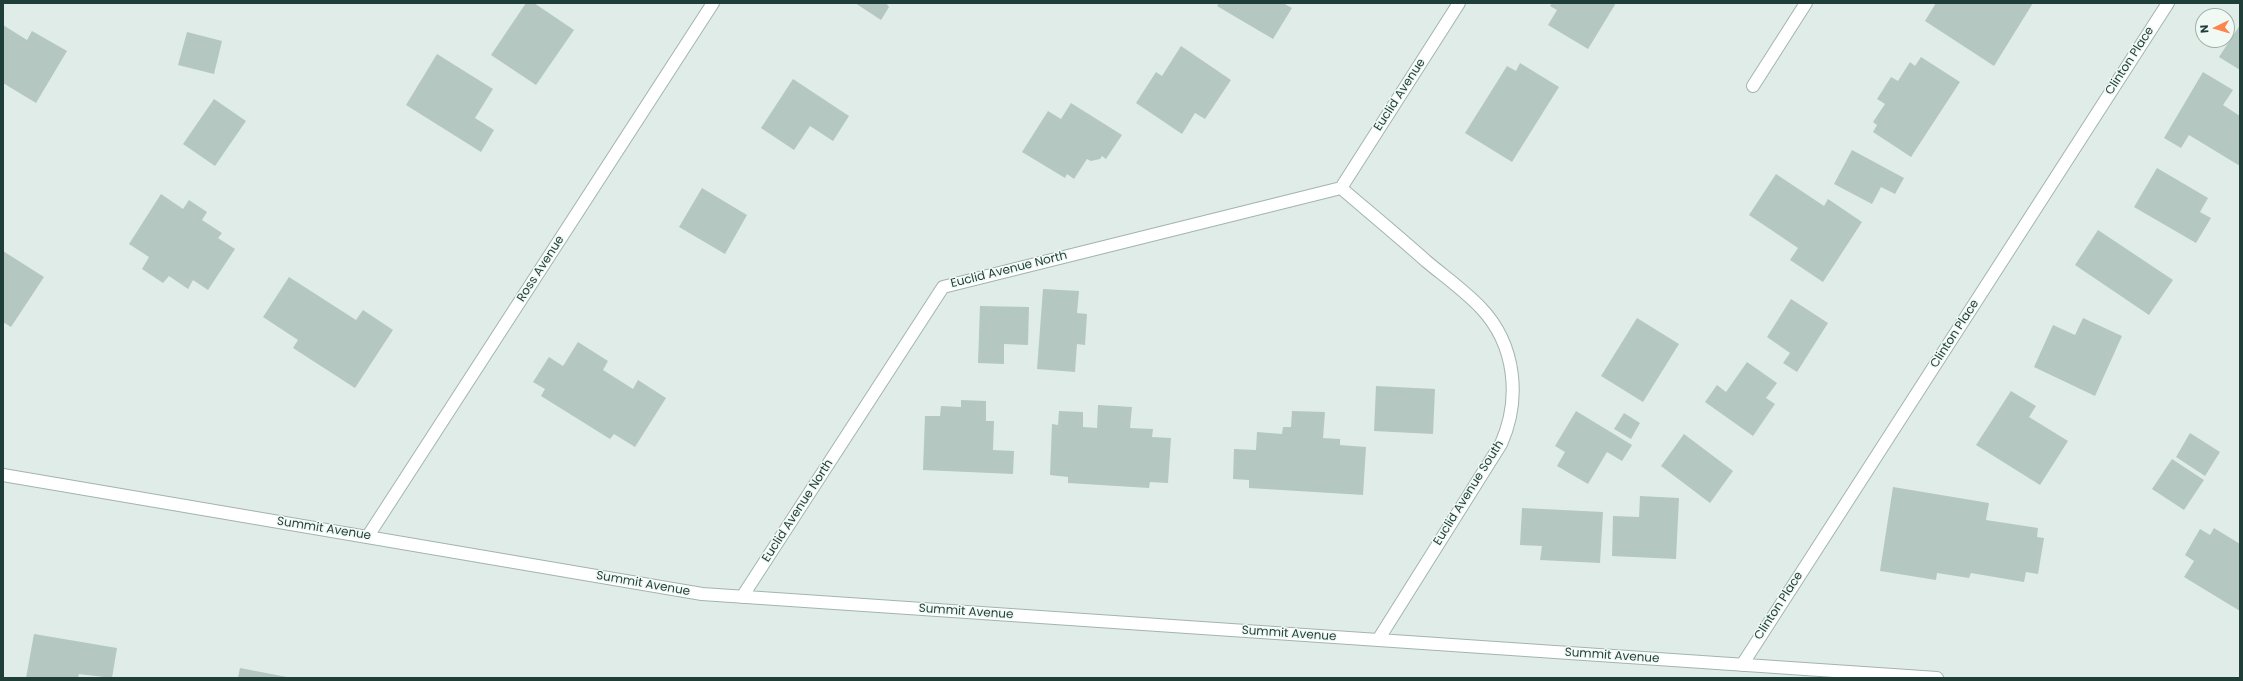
<!DOCTYPE html>
<html>
<head>
<meta charset="utf-8">
<style>
	body { margin:0 }
	#map { position:relative; width:2243px; height:681px; overflow:hidden; background:#e0ece8; font-family:Poppins,sans-serif }
	canvas { display:block }
	.frame { position:absolute; inset:0; border:4px solid #1f3e38; pointer-events:none }
	.north { position:absolute; left:2195px; top:8px; width:40px; height:40px; box-sizing:border-box; background:#f1f9f5; border:1px solid #9daea9; border-radius:50%; rotate:265deg; font-size:11px; font-weight:700; line-height:16px; text-align:center; color:#1f3e38 }
	.north::after { content:''; display:block; margin:auto; width:14px; height:18px; background:#fe844c; clip-path:polygon(50% 0,100% 100%,50% 72%,0 100%) }
</style>
</head>
<body>
<div id="map">
<canvas width="2243" height="681"></canvas>
<div class="frame"></div>
<div class="north">N</div>
</div>
<script>
const ctx = document.querySelector('canvas').getContext('2d');
ctx.lineJoin = 'round';
function paint(path, color) {
  ctx.fillStyle = color;
  ctx.fill(path, 'evenodd');
}
function trace(path, color, width, dash) {
  ctx.strokeStyle = color;
  ctx.lineWidth = width;
  ctx.lineCap = dash ? 'butt' : 'round';
  ctx.setLineDash(dash || []);
  ctx.stroke(path);
}
function label(font, color, halo, rows, align = 'center') {
  ctx.font = font + ' Poppins,sans-serif';
  ctx.lineWidth = 3;
  ctx.setLineDash([]);
  ctx.textBaseline = 'middle';
  ctx.strokeStyle = halo;
  ctx.fillStyle = color;
  for (const [text, x, y, turn = 0] of rows) {
    ctx.save();
    ctx.translate(x, y);
    ctx.rotate((+turn || 0) * Math.PI / 180);
    ctx.textAlign = isNaN(turn) ? turn : align;
    if (halo) ctx.strokeText(text, 0, 0);
    ctx.fillText(text, 0, 0);
    ctx.restore();
  }
}
const building = new Path2D(`
	M526 3H534L574 30 536 85 491 55Z
	M855 3H886L889 7 881 20Z
	M1219 3H1283L1292 8 1273 39 1217 6Z
	M1552 3H1616L1588 49 1548 25 1557 10 1550 6Z
	M1936 3H2033L1994 66 1925 21Z
	M3 25 27 40 32 31 67 51 36 103 3 83Z
	M2240 25V70L2219 57Z
	M187 32 222 41 214 74 178 65Z
	M1181 46 1231 80 1205 119 1195 113 1182 134 1136 103 1156 72 1162 76Z
	M437 54 493 89 475 118 494 130 481 152 406 105Z
	M1921 57 1960 82 1911 157 1873 132 1877 125 1873 122 1885 104 1877 99 1891 77 1898 81 1910 62 1915 66Z
	M1520 63 1559 87 1512 162 1465 133 1507 66 1516 71Z
	M2203 72 2233 90 2223 105 2240 116V166L2189 135 2181 148 2164 138Z
	M793 79 849 116 833 141 810 126 794 150 761 128Z
	M214 99 246 121 215 166 183 144Z
	M1071 103 1122 135 1106 159 1102 156 1100 159 1091 161 1087 159 1074 179 1067 174 1065 178 1022 152 1048 111 1061 119Z
	M1852 150 1904 178 1895 194 1881 187 1872 204 1834 184Z
	M2157 168 2208 198 2200 212 2211 218 2196 243 2134 207Z
	M1776 174 1824 206 1828 199 1862 222 1823 282 1790 260 1798 248 1749 215Z
	M702 188 747 215 725 254 679 227Z
	M161 194 183 209 189 200 207 212 202 220 222 233 218 238 235 249 208 290 193 280 188 289 169 276 163 283 142 269 149 257 129 244Z
	M2098 230 2173 280 2149 315 2075 265Z
	M3 251 44 277 11 327 3 322Z
	M289 277 356 320 363 310 393 330 355 388 293 348 298 340 263 317Z
	M1043 289 1079 291 1077 313 1087 314 1085 345 1077 344 1075 372 1037 369Z
	M1791 299 1828 323 1797 372 1783 363 1790 353 1767 337Z
	M980 306 1029 307 1028 345 1004 344V364L978 363Z
	M1637 318 1679 344 1643 402 1601 376Z
	M2083 318 2122 336 2095 396 2034 367 2053 325 2075 335Z
	M578 342 608 361 603 370 633 389 638 380 666 398 635 447 614 434 610 439 541 396 545 389 533 382 549 357 563 366Z
	M1747 362 1777 383 1766 398 1775 404 1753 436 1705 402 1717 385 1726 392Z
	M1376 386 1435 389 1433 434 1374 431Z
	M2011 391 2036 406 2029 417 2068 441 2040 485 1976 445Z
	M961 400 986 401V421H994L993 450 1014 451 1013 474 923 470 925 416H940L941 406 961 407Z
	M1098 405 1132 407 1130 428 1153 429 1152 437 1171 438 1168 483 1150 482 1149 488 1068 483V477L1050 475 1052 424 1058 425 1059 411 1083 412V427L1097 428Z
	M1292 411 1325 412 1323 438 1340 439V445L1366 447 1363 495 1249 488V480L1233 479 1234 449 1256 450 1257 432 1282 434 1283 427H1291Z
	M1576 411 1632 445 1622 461 1607 452 1588 484 1557 466 1565 452 1555 446Z
	M1624 413 1640 423 1631 439 1614 429Z
	M2190 433 2220 452 2205 476 2176 457Z
	M1684 434 1733 471 1710 503 1661 466Z
	M2172 459 2204 480 2184 510 2152 489Z
	M1893 487 1989 503 1986 520 2038 528 2037 537 2044 538 2038 574 2026 572 2024 582 1971 573 1969 578 1937 573 1936 580 1880 571Z
	M1640 496 1679 498 1676 559 1612 556 1613 516 1639 517Z
	M1522 508 1603 512 1600 563 1540 560 1542 546 1520 545Z
	M2214 528 2240 544V611L2184 577 2194 561 2185 555 2200 529 2210 535Z
	M34 634 117 648 112 678 79 674 78 678H26Z
	M240 668 287 677 286 678H238Z`);
const lane = new Path2D(`
	M1753 86 1806 3`);
const street = new Path2D(`
	M1341 188C1369 212 1398 236 1426 261 1444 276 1465 291 1481 308 1516 345 1521 399 1501 444L1378 640
	M1341 188 1459 3
	M3 475 702 594 1937 678
	M368 536 713 3
	M742 597 943 287 1341 188
	M1742 665 2168 3`);
const streetNames = [
	["Clinton Place",2130,61,-57],
	["Euclid Avenue",1400,95,-57],
	["Ross Avenue",541,269,-57],
	["Euclid Avenue North",1009,270,-14],
	["Clinton Place",1955,334,-57],
	["Euclid Avenue South",1469,493,-58],
	["Euclid Avenue North",798,511,-57],
	["Summit Avenue",324,529,9],
	["Summit Avenue",643,584,10],
	["Clinton Place",1779,606,-57],
	["Summit Avenue",966,612,4],
	["Summit Avenue",1289,634,4],
	["Summit Avenue",1612,656,4]
];
paint(building, '#b5c7c1');
trace(lane, '#a2b4b0', 14);
trace(street, '#a2b4b0', 14);
trace(lane, '#fff', 12);
trace(street, '#fff', 12);
label('12px', '#1f3e38', '#f1f9f5', streetNames);
</script>
</body>
</html>
